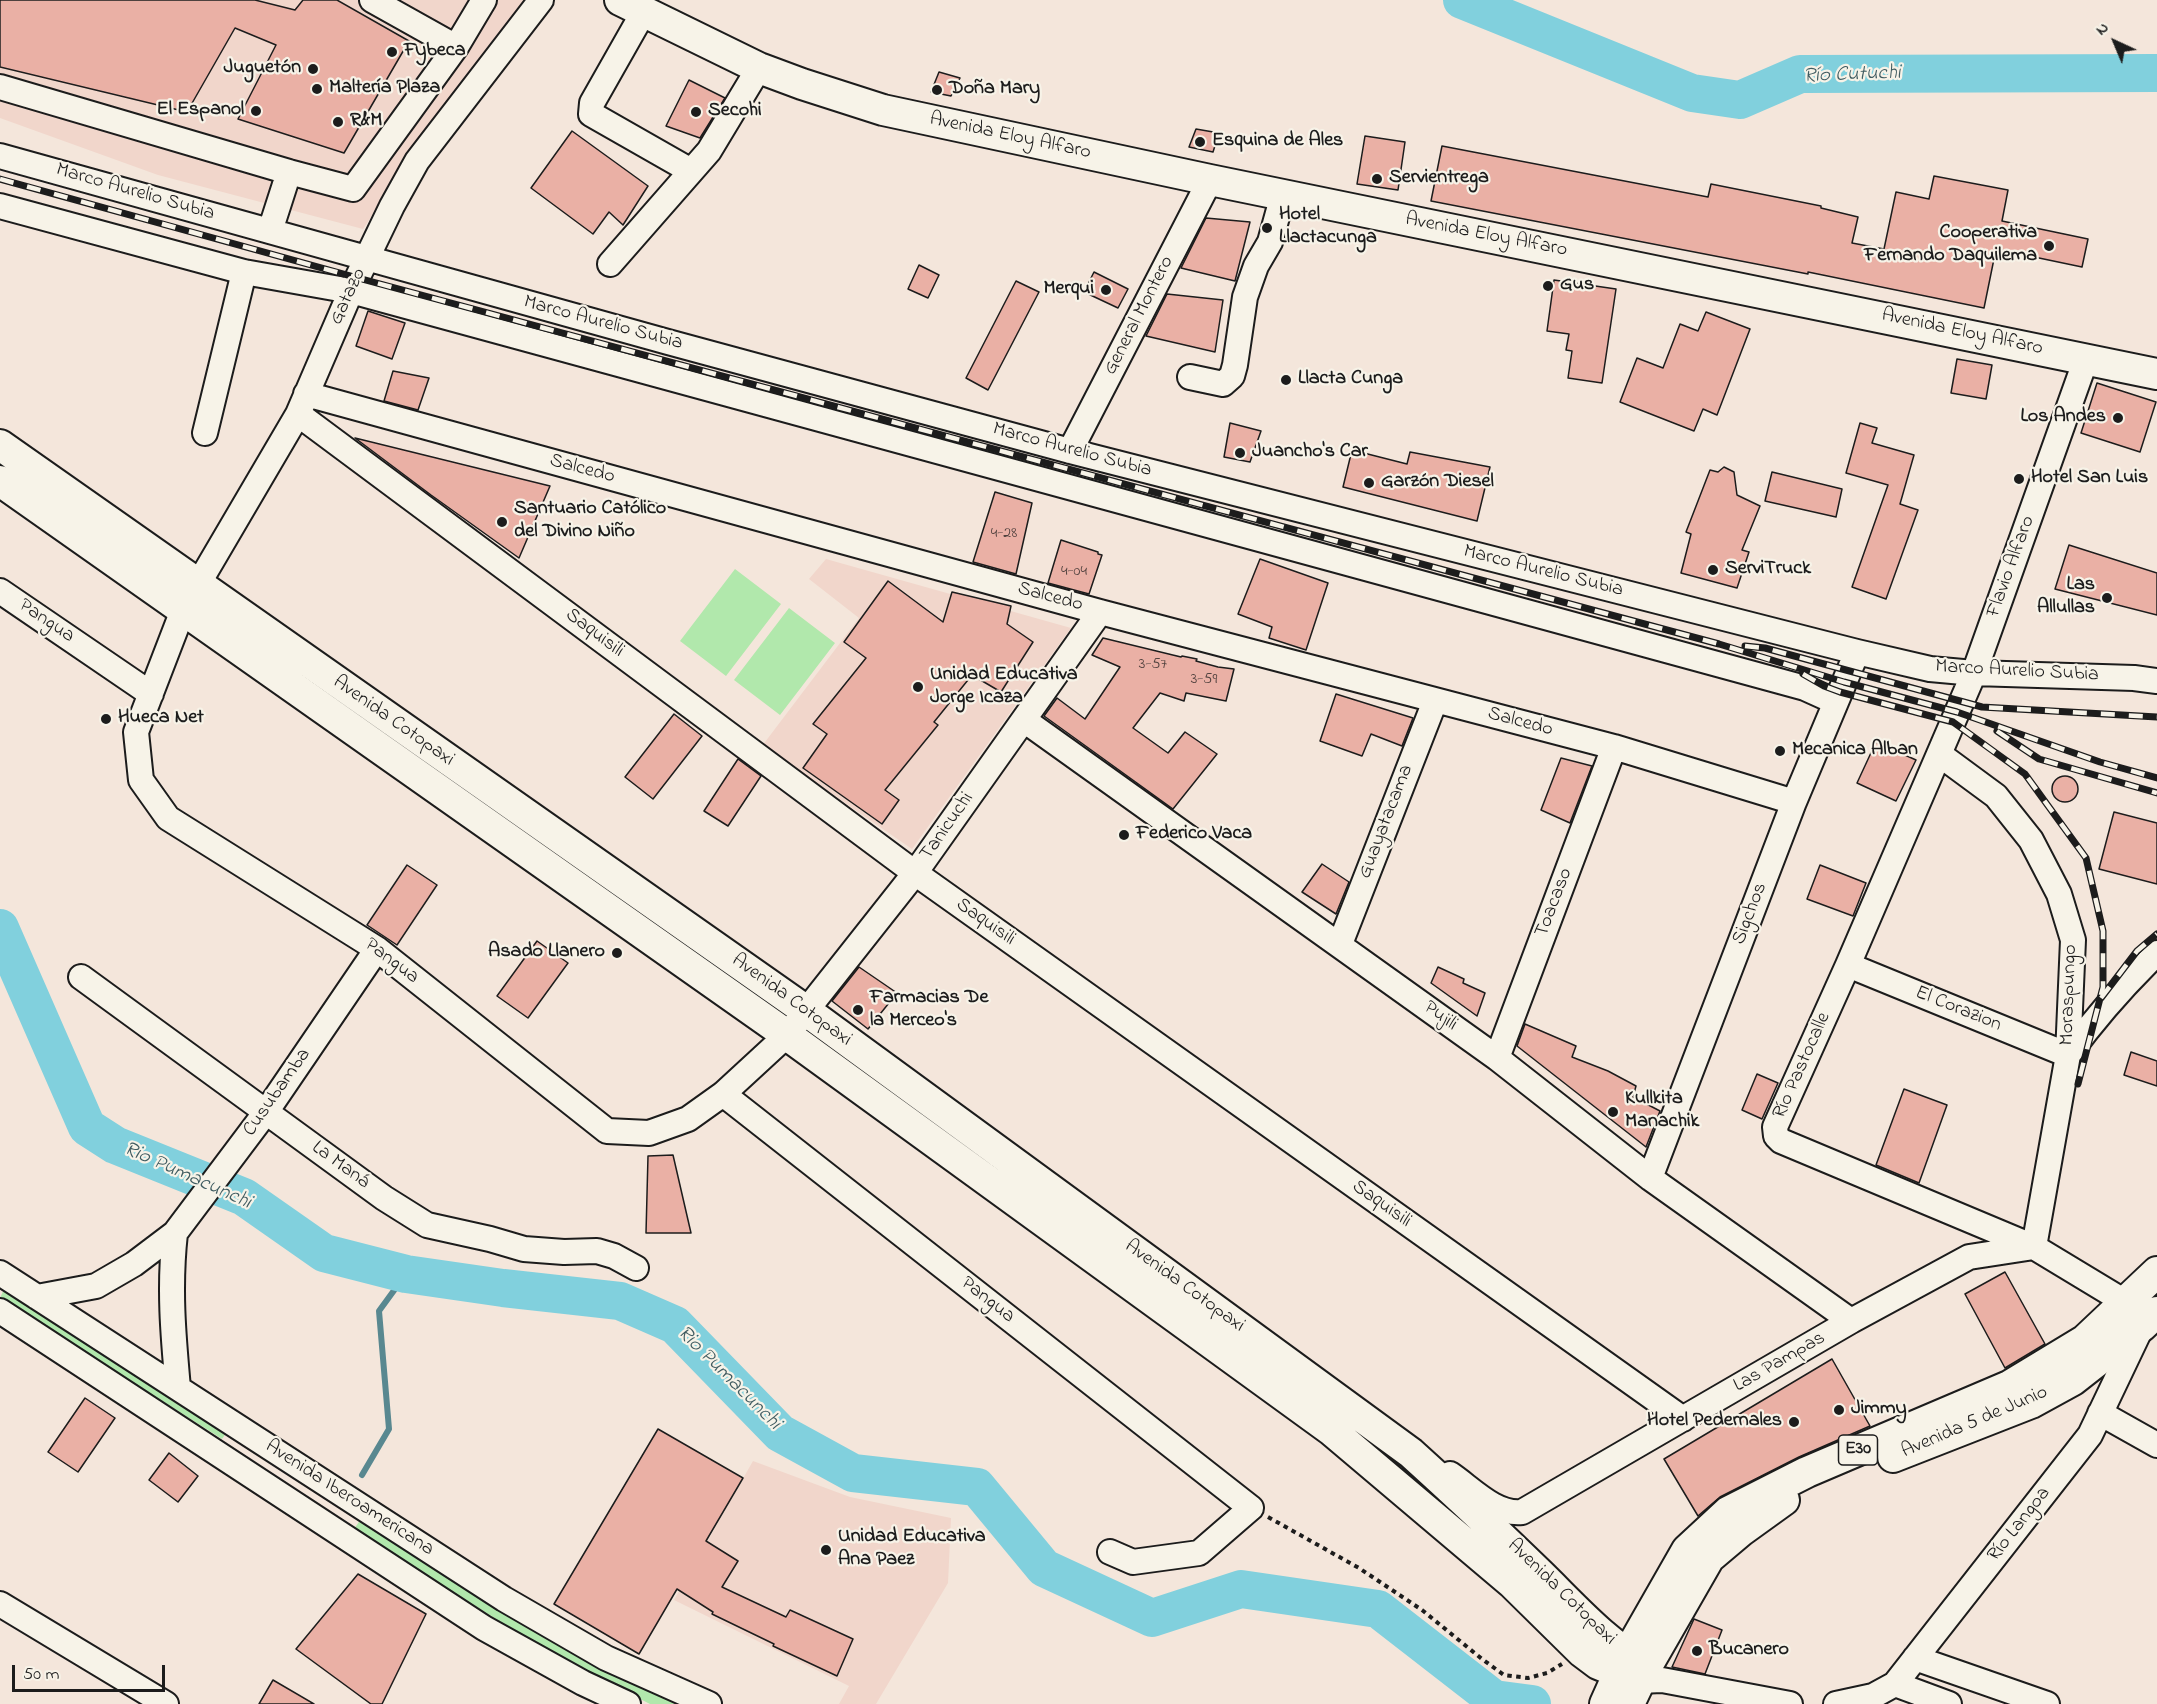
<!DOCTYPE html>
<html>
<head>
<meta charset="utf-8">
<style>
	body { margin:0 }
	#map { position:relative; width:2157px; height:1704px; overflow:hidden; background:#f4e6db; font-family:"Indie Flower",sans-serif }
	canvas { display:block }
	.north { position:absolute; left:2085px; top:12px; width:60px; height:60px; -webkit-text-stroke:4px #f7f3e8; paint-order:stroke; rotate:316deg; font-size:16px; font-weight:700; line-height:24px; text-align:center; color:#1c1c1c }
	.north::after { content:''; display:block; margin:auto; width:21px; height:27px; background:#1c1c1c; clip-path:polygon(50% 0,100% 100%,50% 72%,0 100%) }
	.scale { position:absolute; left:12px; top:1665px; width:153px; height:27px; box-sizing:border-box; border:3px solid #1c1c1c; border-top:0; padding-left:8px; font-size:18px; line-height:21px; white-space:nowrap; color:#1c1c1c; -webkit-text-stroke:4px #f7f3e8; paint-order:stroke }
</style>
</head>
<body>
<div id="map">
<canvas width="2157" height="1704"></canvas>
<div class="north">N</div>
<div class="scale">50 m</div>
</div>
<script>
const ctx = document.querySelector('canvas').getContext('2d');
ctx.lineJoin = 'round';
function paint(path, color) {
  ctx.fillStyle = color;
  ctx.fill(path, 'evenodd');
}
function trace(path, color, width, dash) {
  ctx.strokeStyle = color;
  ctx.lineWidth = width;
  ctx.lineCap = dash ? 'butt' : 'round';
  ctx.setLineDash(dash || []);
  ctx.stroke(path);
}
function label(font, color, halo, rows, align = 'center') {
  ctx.font = font + ' "Indie Flower",sans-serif';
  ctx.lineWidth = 4.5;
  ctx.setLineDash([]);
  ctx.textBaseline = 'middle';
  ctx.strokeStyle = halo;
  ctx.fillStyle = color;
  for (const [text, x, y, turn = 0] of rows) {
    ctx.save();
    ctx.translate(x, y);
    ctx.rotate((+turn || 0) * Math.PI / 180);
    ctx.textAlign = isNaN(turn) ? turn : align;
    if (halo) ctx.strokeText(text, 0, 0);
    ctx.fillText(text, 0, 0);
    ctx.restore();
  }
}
const built = new Path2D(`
	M0 0H531L450 100 363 229 158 175 0 118Z
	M826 559 1071 628 912 849 762 746 859 618 809 579Z
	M753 1461 850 1497 951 1518 948 1583 876 1704H839L849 1686 674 1600Z`);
const green = new Path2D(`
	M735 569 781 604 726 676 680 641Z
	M789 608 835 643 780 715 734 680Z
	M5 1287 229 1429 222 1439 0 1298Z
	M361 1519 554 1640 677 1704H650L548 1652 354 1529Z`);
const stream = new Path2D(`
	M362 1475 389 1429 379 1311 406 1274`);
const river = new Path2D(`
	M1462 0 1692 93 1740 100 1800 74 2157 73
	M0 928 87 1127 115 1145 244 1197 324 1253 406 1274 503 1288 620 1301 675 1325 780 1433 853 1473 977 1487 1044 1568 1152 1618 1241 1589 1378 1609 1494 1699 1532 1704`);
const building = new Path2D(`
	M0 0H255L295 10 303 0H337L409 41 344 153 238 119 276 45 235 28 187 112 0 67Z
	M939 72 960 78 951 96 931 92Z
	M689 80 725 98 700 138 666 126Z
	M1196 129 1219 133 1213 152 1189 147Z
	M572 131 648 186 623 225 609 212 593 234 531 188Z
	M1365 136 1405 142 1398 190 1357 184Z
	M1442 146 1708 197 1711 184 1821 206V208L1858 217 1852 243 1884 249 1896 192 1929 199 1934 176 2008 190 2002 221 2088 239 2082 267 1996 249 1984 308 1808 272V274L1431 201Z
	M1206 218 1250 222 1235 281 1181 268Z
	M919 265 939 275 928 298 908 289Z
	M1094 272 1128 289 1118 308 1084 292Z
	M1554 280 1616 289 1602 383 1568 378 1572 351 1566 350 1569 334 1547 331Z
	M1016 281 1039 292 988 390 966 378Z
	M1167 294 1223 300 1215 352 1146 336Z
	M368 311 405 323 392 359 356 346Z
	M1706 312 1750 329 1717 415 1703 409 1694 431 1620 402 1637 358 1663 368 1680 324 1698 331Z
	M1957 359 1992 365 1986 399 1951 393Z
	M393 371 429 378 418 410 384 401Z
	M2097 383 2156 402 2140 452 2081 433Z
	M1230 423 1261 431 1250 462 1224 457Z
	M1860 423 1877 428 1872 443 1914 455 1900 504 1918 510 1886 599 1852 587 1888 485 1846 473Z
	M355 438 550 486 519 558 431 495Z
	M1352 450 1407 464 1410 452 1490 467 1477 521 1343 487Z
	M1724 467 1734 472 1737 495 1760 506 1742 550 1749 552 1737 588 1681 573 1691 534 1686 532 1710 470 1718 472Z
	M1772 472 1842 489 1836 517 1765 501Z
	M995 492 1032 503 1016 574 973 562Z
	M1061 540 1098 552V554L1102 555 1089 594 1048 583Z
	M2069 545 2157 573V615L2055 589Z
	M1260 559 1328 583 1306 650 1269 638 1272 627 1238 614Z
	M888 581 943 622 952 592 1011 606 1007 624 1033 642 1001 692 972 675 934 722 938 725 885 790 899 800 882 824 803 768 827 734 813 724 866 658 844 642Z
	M1103 638 1181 657 1182 656 1197 659 1196 661 1218 667 1234 669 1226 701 1186 693 1184 701 1160 693 1133 728 1168 753 1185 732 1217 754 1173 809 1044 716 1057 698 1085 719 1120 667 1092 655Z
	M1336 694 1413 718 1402 746 1371 734 1362 756 1320 741Z
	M674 714 702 736 653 799 625 777Z
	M1876 742 1916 760 1896 801 1857 783Z
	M1561 758 1592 766 1570 823 1541 810Z
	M738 759 761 776 728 826 704 811Z
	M2052 789a13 13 0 1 1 26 0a13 13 0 1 1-26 0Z
	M2114 812 2157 823V884L2099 869Z
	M1322 864 1349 882 1336 914 1302 892Z
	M407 865 437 885 397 945 367 925Z
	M1820 865 1866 883 1853 916 1807 899Z
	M537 941 568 963 528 1018 497 996Z
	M859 967 897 993 868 1029 832 1001Z
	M1438 967 1464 979 1463 983 1485 993 1477 1016 1431 983Z
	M1525 1024 1576 1046 1572 1057 1608 1071 1636 1086 1633 1097 1660 1111 1646 1147 1517 1046Z
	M2131 1052 2157 1061V1086L2124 1075Z
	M1757 1074 1778 1083 1762 1119 1742 1110Z
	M1904 1089 1947 1105 1919 1183 1876 1165Z
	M673 1155 691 1233H646L648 1156Z
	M2005 1272 2045 1344 2005 1368 1965 1294Z
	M1832 1359 1870 1426 1799 1457 1720 1497 1698 1516 1664 1459Z
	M85 1398 115 1418 78 1472 48 1452Z
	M658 1429 743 1478 706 1541 738 1561 722 1587 786 1617 790 1610 853 1639 837 1676 773 1646 774 1644 712 1614 713 1612 677 1589 639 1654 554 1604Z
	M169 1453 198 1476 178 1502 149 1480Z
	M358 1574 426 1614 382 1704H371L296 1649Z
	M1694 1619 1722 1630 1705 1674 1672 1667Z
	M273 1680 314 1704H259Z`);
const path = new Path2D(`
	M1268 1517 1359 1568 1422 1610 1482 1659 1504 1675 1528 1678 1547 1673 1562 1664`);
const minor = new Path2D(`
	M372 0 456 47
	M541 0 417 161 392 206 351 291 298 414 183 610 136 732 141 780 168 818 377 949 607 1131 649 1133 688 1119 723 1094 787 1035 915 873 1100 612
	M643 13 592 103 591 114 691 171
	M0 87 289 172 353 189 456 47 484 0
	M0 156 668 342 1070 451 1857 652 1930 669 1974 673 2134 678 2157 681
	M0 206 244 272 351 291 1805 688 1836 702
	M270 231 289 172
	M610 264 709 151 759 68
	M1190 377 1223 384 1232 376 1235 365 1245 297 1256 266 1270 242 1283 195
	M306 394 1100 612 1614 747 1794 802
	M298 414 915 873 1683 1419
	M205 433 244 272
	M1070 451 1210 180
	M0 591 151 694
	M1024 720 1497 1058 1650 1178 1851 1321
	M1939 754 1996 796 2031 840 2059 894 2073 940 2068 1055 2034 1247
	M1340 944 1435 701
	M1848 965 2068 1055C2095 1018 2124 985 2157 953
	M81 977 384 1198 427 1225 490 1239 524 1249 564 1252 597 1251 614 1256 636 1268
	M1497 1058 1614 747
	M723 1094 1251 1508 1199 1553 1133 1562 1110 1552
	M1650 1178 1794 802 1857 652
	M175 1233 266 1112 377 949
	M0 1273 504 1599 606 1658 709 1704
	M37 1297 96 1286 134 1264 175 1233C169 1287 173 1334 178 1388
	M0 1311 484 1628 583 1683 628 1704
	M2100 1413 2157 1445
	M1450 1474C1471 1488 1495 1515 1522 1512L1851 1321 1969 1257 2034 1247
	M0 1604 166 1704
	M1915 1658 2047 1704
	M1639 1681 1662 1680 1790 1704
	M1895 1684 1949 1704
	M1836 1704 1873 1696 1895 1684 2090 1435 2142 1326 2125 1302 2034 1247 1781 1141 1776 1136 1775 1127 1848 965 1974 673 2086 359`);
const major = new Path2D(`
	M620 0 759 68 802 84 883 110 1210 180 2157 374
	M0 445 805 1010 1411 1453C1454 1492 1497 1532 1539 1573 1574 1607 1604 1642 1647 1666
	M0 481 787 1035 1331 1430 1512 1583 1582 1652 1598 1664 1639 1681
	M1893 1457 2031 1403 2073 1380 2142 1326 2157 1312
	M1605 1704 1627 1655 1687 1550 1728 1512 1807 1472 2009 1386 2085 1340 2157 1272
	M1629 1704 1647 1666 1709 1558 1741 1531 1784 1500`);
const rail = new Path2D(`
	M0 179 358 278 1719 644 1844 682 1957 712 2100 762 2157 778
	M1745 646 1765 648 1982 707 2157 717
	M1803 674 1824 686 1840 692 1953 722 2025 774 2086 858 2103 931V987L2078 1084
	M1997 731 2039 759 2157 793
	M2101 998 2137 951 2157 934`);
const markers = [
	[392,52,6,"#1c1c1c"],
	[313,69,6,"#1c1c1c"],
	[317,89,6,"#1c1c1c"],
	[937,90,6,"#1c1c1c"],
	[256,111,6,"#1c1c1c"],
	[696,112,6,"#1c1c1c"],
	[338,122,6,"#1c1c1c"],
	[1200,142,6,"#1c1c1c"],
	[1377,179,6,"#1c1c1c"],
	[1267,228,6,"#1c1c1c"],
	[2049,246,6,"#1c1c1c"],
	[1548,286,6,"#1c1c1c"],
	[1106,290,6,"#1c1c1c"],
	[1286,380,6,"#1c1c1c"],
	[2118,418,6,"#1c1c1c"],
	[1240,453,6,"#1c1c1c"],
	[2019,479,6,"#1c1c1c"],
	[1369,483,6,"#1c1c1c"],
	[502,522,6,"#1c1c1c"],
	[1713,570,6,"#1c1c1c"],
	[2107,598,6,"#1c1c1c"],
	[918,687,6,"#1c1c1c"],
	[106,719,6,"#1c1c1c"],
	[1780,751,6,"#1c1c1c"],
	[1124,835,6,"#1c1c1c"],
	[617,953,6,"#1c1c1c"],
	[858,1010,6,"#1c1c1c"],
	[1613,1112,6,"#1c1c1c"],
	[1839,1410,6,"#1c1c1c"],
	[1794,1422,6,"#1c1c1c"],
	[826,1550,6,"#1c1c1c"],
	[1697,1651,6,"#1c1c1c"]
];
const numberNames = [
	["4-28",1004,534],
	["4-04",1074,572],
	["3-57",1153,665],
	["3-59",1204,680]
];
const shields = [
	[1858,1450,39]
];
const shieldNames = [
	["E30",1858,1450]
];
const poiNames = [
	["Fybeca",404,52],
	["Juguetón",301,69,"right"],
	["Maltería Plaza",329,89],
	["Doña Mary",949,90],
	["El Espanol",244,111,"right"],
	["Secohi",708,112],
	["R&M",350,122],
	["Esquina de Ales",1212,142],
	["Servientrega",1389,179],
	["Hotel",1279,216],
	["Llactacunga",1279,239],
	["Cooperativa",2037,234,"right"],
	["Fernando Daquilema",2037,257,"right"],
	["Gus",1560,286],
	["Merqui",1094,290,"right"],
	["Llacta Cunga",1298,380],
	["Los Andes",2106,418,"right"],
	["Juancho's Car",1252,453],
	["Hotel San Luis",2031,479],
	["Garzón Diesel",1381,483],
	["Santuario Católico",514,510],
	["del Divino Niño",514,533],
	["ServiTruck",1725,570],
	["Las",2095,586,"right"],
	["Allullas",2095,609,"right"],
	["Unidad Educativa",930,676],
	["Jorge Icaza",930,699],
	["Hueca Net",118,719],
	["Mecanica Alban",1792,751],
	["Federico Vaca",1136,835],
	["Asado Llanero",605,953,"right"],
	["Farmacias De",870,999],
	["la Merceo's",870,1022],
	["Kullkita",1625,1100],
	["Manachik",1625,1123],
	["Jimmy",1851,1410],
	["Hotel Pedernales",1782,1422,"right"],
	["Unidad Educativa",838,1538],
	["Ana Paez",838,1561],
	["Bucanero",1709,1651]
];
const streetNames = [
	["Avenida Eloy Alfaro",1010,137,12],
	["Marco Aurelio Subia",135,193,16],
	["Avenida Eloy Alfaro",1486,236,11],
	["Gatazo",349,297,-65],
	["General Montero",1140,316,-63],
	["Marco Aurelio Subia",603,324,15],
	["Avenida Eloy Alfaro",1962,333,12],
	["Marco Aurelio Subia",1072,451,15],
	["Salcedo",582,470,15],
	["Flavio Alfaro",2012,567,-70],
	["Marco Aurelio Subia",1543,572,14],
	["Salcedo",1050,598,15],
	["Pangua",46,622,34],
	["Saquisili",594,634,37],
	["Marco Aurelio Subia",2017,672,3],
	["Avenida Cotopaxi",393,722,35],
	["Salcedo",1520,723,15],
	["Guayatacama",1387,822,-69],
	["Tanicuchi",948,827,-55],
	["Toacaso",1555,903,-69],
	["Sigchos",1751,914,-69],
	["Saquisili",985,923,35],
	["Pangua",391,962,37],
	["Moraspungo",2070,995,-88],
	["Avenida Cotopaxi",791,1001,36],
	["El Corazion",1958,1010,22],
	["Pujili",1440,1017,36],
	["Río Pastocalle",1803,1066,-66],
	["Cusubamba",278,1093,-55],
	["La Maná",340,1166,36],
	["Saquisili",1381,1205,35],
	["Avenida Cotopaxi",1184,1287,36],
	["Pangua",987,1301,38],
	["Las Pampas",1780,1363,-30],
	["Avenida 5 de Junio",1975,1423,-23],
	["Avenida Iberoamericana",349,1499,33],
	["Río Langoa",2020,1525,-52],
	["Avenida Cotopaxi",1561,1593,44]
];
const waterNames = [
	["Río Cutuchi",1852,76,-2],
	["Rio Pumacunchi",187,1177,24],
	["Rio Pumacunchi",728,1379,45]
];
paint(built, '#f1d6cb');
paint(green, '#b1e8ac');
trace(stream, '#598890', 6);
trace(river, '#81d0dd', 38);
paint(building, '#eab0a5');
trace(building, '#1c1c1c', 1.5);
trace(minor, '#1c1c1c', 28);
trace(major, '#1c1c1c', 34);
trace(path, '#1c1c1c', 4, [4.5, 4.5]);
trace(minor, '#f7f3e8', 24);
trace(major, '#f7f3e8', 30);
trace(rail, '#1c1c1c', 7);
trace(rail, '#f7f3e8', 4.5, [14]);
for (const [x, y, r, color] of markers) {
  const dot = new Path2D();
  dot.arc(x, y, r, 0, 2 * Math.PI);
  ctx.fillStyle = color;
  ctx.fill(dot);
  trace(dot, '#f7f3e8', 2);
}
label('16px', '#50413e', null, numberNames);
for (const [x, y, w] of shields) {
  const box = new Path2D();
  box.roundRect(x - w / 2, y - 15, w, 30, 4.5);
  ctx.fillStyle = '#f7f3e8';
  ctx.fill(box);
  trace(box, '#1c1c1c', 1.5);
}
label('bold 18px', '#1c1c1c', null, shieldNames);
label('bold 20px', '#1c1c1c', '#f7f3e8', poiNames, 'left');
label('20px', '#1c1c1c', '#f7f3e8', streetNames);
label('italic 21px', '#3f5b60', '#f7f3e8', waterNames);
</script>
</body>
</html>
